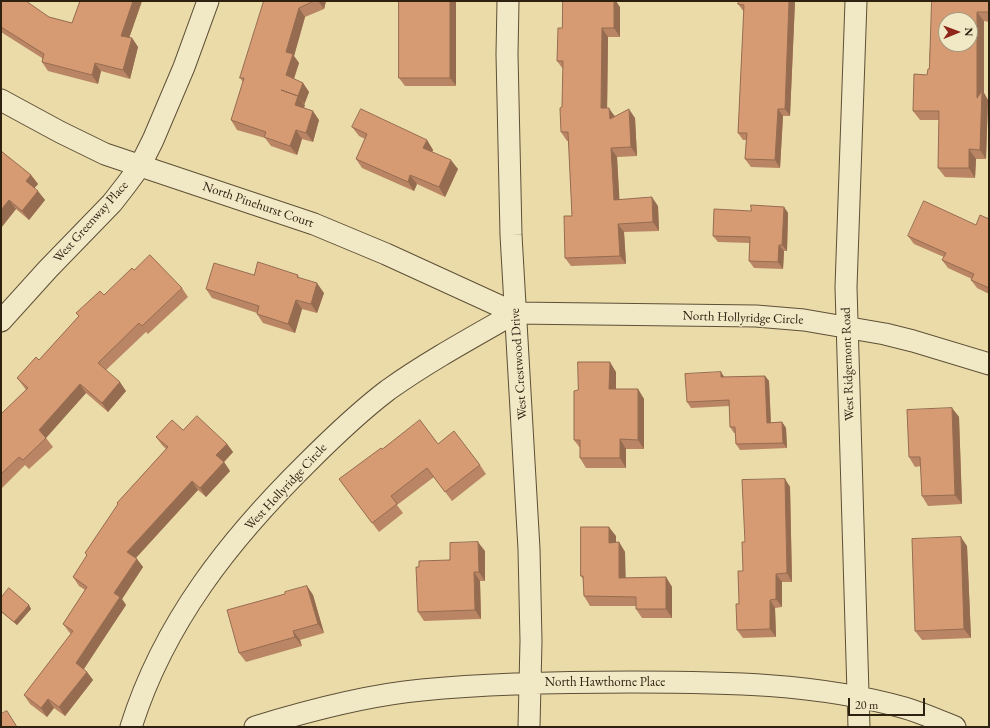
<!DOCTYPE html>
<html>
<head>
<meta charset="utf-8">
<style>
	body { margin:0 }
	#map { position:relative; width:990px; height:728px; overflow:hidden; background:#eadba8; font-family:"EB Garamond",serif }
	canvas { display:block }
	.frame { position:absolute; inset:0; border:2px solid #2f2110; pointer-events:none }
	.north { position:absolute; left:938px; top:12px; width:40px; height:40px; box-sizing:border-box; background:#f1e8c6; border:1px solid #a3987d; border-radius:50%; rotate:89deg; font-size:11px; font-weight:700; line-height:16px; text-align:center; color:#2f2110 }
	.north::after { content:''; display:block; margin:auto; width:14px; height:18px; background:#8f2418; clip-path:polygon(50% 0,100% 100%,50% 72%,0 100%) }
	.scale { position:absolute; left:848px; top:698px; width:77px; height:18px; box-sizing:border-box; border:2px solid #2f2110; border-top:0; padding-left:5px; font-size:12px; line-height:14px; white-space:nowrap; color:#2f2110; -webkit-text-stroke:3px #f1e8c6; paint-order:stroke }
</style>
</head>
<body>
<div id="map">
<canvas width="990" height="728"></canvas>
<div class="frame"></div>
<div class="north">N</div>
<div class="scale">20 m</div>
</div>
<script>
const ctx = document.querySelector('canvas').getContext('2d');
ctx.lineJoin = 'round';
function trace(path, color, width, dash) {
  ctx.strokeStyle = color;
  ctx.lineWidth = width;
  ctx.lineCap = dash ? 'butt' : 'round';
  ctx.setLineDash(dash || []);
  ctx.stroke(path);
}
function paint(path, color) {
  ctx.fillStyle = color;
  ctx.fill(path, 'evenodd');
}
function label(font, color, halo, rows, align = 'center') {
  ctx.font = font + ' "EB Garamond",serif';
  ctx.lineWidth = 3;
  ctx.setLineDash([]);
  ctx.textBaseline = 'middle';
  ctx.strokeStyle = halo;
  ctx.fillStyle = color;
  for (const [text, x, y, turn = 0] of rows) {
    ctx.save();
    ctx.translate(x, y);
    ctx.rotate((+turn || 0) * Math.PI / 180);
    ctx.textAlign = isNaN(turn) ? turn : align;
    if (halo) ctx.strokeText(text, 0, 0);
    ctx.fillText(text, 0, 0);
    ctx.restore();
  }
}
const minor = new Path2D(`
	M508 1 507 54 511 235 529 549 531 641 529 727
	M856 1 846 287 859 727
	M1 100 60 132 105 154 314 224 386 254 515 313 756 316 804 320 885 334 913 341 989 364
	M1 321 48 269 112 203 126 185 140 166 153 140 184 67 208 1
	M131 727C164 622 230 539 307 463 333 437 359 412 388 390 427 362 473 337 515 313
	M255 727C307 711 368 695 422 690 492 683 562 682 632 682 723 682 817 683 905 708 922 713 938 720 955 727`);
const wall = new Path2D(`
	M1 1 49 17 72 23 80 1H142L129 38H132L138 47 130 79 101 71 98 84 48 71 42 62V58L1 32Z
	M264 1H326L324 9 305 17 294 56 299 63 294 79 303 83 309 92 304 105V108L319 120 313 142 302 139 297 155 271 146 265 138 237 130 231 120 243 82 240 78Z
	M399 1 456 86H405L399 78Z
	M795 1 790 116H783L780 168 751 167 745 159 746 140H743L738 133 744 12 738 4Z
	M932 1H989V22L984 21V93L988 100 986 159H976L975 178 945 177 938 168 939 120H920L913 111 929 69Z
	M620 7V37H608L607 108 615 116 635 118 637 156 617 157 619 199 658 206 659 231 624 232 626 264 571 266 565 258 572 216 569 141H567L561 132 563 69 557 61 562 28Z
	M352 127 427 140 433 150 432 152 458 169 445 197 417 184 414 191 362 168 356 159 365 139 359 136Z
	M1 151 31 175 38 184 34 188 45 200 29 220 16 209 1 228Z
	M784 207 788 213 787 251H784L783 269 754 268 749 261 750 243 718 242 713 236 751 211Z
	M989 219V294L977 288 971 280 972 279 948 268 942 260 944 257 914 244 908 236 976 225Z
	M134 270 182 288 188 297 148 334 146 332 106 370 126 391 108 412 86 393 46 438 53 447 29 469 25 465 1 489V414L26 390 24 387 17 378 39 360 79 316 76 313 104 295Z
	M254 275H298L299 278 324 293 317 313 302 309 295 333 263 323 257 314V313L212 298 206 289Z
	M616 372V389H638L644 399V449H626V468H586L580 458V448L574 440 578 390Z
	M765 376 769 381 771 423 782 422 786 428 787 448 740 450 736 444 735 433H734L730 427V406L691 408 687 402 725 377Z
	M952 408 959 417 962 504 928 506 922 496 921 466 915 467 909 457Z
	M183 430 227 444 233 452 224 462 230 471 206 497 198 490 136 558 143 567 122 599 126 605 83 669 87 672 93 680 65 716 54 708 47 717 30 704 24 695 71 634 69 632 63 624 85 590 79 586 73 577 87 555 85 553 118 505 117 503 166 449 162 445 156 437Z
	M438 444 480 465 486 474 452 501 434 477 397 505 403 513 379 532 339 479 382 449Z
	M785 479 790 487 792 582H782V607L775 608 776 637 743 638 737 630 739 604 743 571 745 542Z
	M616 536V543L619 542 625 552V578L666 577 672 587V618H642L636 609V606H590L584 596 583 579 581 576Z
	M967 546 971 638 922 640 915 631Z
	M485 551V581H480L481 619 424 621 418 612 419 567Z
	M307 586 313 595 324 633 300 640 302 646 246 662 239 653 285 594Z
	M1 598 29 605 31 609 17 625 1 612Z`);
const shadedWall = new Path2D(`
	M133 1H142L127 44 121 36Z
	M318 1H326L324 9Z
	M450 1H456V86L450 78Z
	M614 1H616L620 7V37L614 28Z
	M789 1H795L790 116 785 109Z
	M299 8 305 17 294 56 299 63 292 84 286 75V52Z
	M977 12 984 21V93L988 100 986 159 980 150 977 98Z
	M602 28 608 37 607 117 601 108Z
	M132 38 138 47 130 79 123 70Z
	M95 63 101 71 98 84 92 75Z
	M303 83 309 92 304 105 298 96Z
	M298 96 305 105 302 115 295 105Z
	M609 108 615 117 610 119Z
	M629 109 635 118 637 156 631 147Z
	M778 109 783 116 780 168 775 160Z
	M313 111 319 120 313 142 306 133Z
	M296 130 302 139 297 155 290 146Z
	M427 140 433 150 430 157 423 148Z
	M611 148 617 157 620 208 614 200Z
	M969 149 976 159 975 178 969 168Z
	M451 160 458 169 445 197 439 187Z
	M31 175 38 184 32 191 26 181Z
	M410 175 417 184 414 191 408 182Z
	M38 191 45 200 29 220 22 211Z
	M652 197 658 206 659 231 653 222Z
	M9 200 16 209 1 228V210Z
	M784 207 788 213 787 251 782 245Z
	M618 224 624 232 626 264 620 256Z
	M779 245 784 251 783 269 778 262Z
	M317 283 324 293 317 313 311 304Z
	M296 300 302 309 295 333 288 324Z
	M610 362 616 372V398L609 389Z
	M721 372 725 378 721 377Z
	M765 376 769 381 771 428 767 423Z
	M120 382 126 391 108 412 102 403Z
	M80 384 86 393 45 439 39 430Z
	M638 389 644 399V449L638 440Z
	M952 408 959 417 962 504 955 495Z
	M782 422 786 428 787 448 783 443Z
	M620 439 626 449V468L620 458Z
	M227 444 233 452 224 462 230 471 206 497 200 488 216 455Z
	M785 479 790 487 792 582 787 573Z
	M192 481 198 490 133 561 127 552Z
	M609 527 616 536V552L609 543Z
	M961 537 967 546 971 638 964 629Z
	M478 542 485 551V581L479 572Z
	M619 542 625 552 626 587 619 578Z
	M137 559 143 567 122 599 126 605 82 672 76 663 114 593Z
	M474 572 480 581 481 619 475 610Z
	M776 574 782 582V607L776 599Z
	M666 577 672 587V618L666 609Z
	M307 586 313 595 324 633 318 624Z
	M770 600 775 608 776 637 770 629Z
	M29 605 31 609 17 625 14 622Z
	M293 631 300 640 302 646 295 637Z
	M87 672 93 680 65 716 59 707Z
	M48 699 54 708 47 717 41 708Z`);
const building = new Path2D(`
	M1 1H26L49 17 72 23 80 1H133L121 36 132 38 123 70 95 63 92 75 42 62 44 54 1 27Z
	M264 1H314L299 8 286 52 293 54 286 75 303 83 298 96 281 90 298 96 295 105 313 111 306 133 296 130 290 146 264 137 266 132 231 120 244 78H240Z
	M399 1H450V78H399Z
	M563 1H614V28H602L601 108H609L610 119 629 109 631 147 611 148 614 200 652 197 653 222 618 224 620 256 565 258 564 216H572L568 132H561L560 108 562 107 563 61H557L558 28H562Z
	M739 1H789L785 109H778L775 160 745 159 747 133H738L744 5 738 4Z
	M932 1H989V12H977V98L982 91 980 150 969 149V168H938L939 111H913L914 74 927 75 928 69H929ZM946 20H970V44H946Z
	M361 109 427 140 423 148 451 160 439 187 410 175 408 182 356 159 367 134 352 127Z
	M1 151 31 175 26 181 38 191 22 211 9 200 1 210Z
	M924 201 976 225 980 215 989 219V288L971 280 974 274 942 260 946 253 908 236Z
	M751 205 784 207 782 245H779L778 262 749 261 750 237 713 236 714 209 751 211Z
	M150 255 182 288 142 326 139 323 98 363 120 382 102 403 80 384 39 430 46 438 23 460 19 457 1 474V414L28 388 17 378 36 357 39 360 79 316 76 313 100 291 104 295 132 268 134 270Z
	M258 262 298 275 297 277 317 283 311 304 296 300 288 324 257 314 259 306 206 289 214 263 254 275Z
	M578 362H610L609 389H638V440L620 439V458H580V440H574V391L578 390Z
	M721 372V377L765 376 767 423 782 422 783 443 736 444 735 427H730L729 400 687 402 685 374Z
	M952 408 955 495 922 496 920 457H909L907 410Z
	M197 416 227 444 216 455 224 462 200 488 192 481 127 552 137 559 114 593 120 597 76 663 87 672 59 707 48 699 41 708 24 695 73 631 63 624 87 587 73 577 87 555 85 553 118 504 117 503 168 447 156 437 172 420 183 430Z
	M420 420 438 444 454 431 480 465 445 492 427 468 391 496 397 504 372 523 339 479 381 448 382 449Z
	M785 479 787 573 776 574V599L770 600V629L737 630 736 604H739L738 571H743L742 542H745L742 480Z
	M581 527H609V543L619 542V578L666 577V609H636V597L584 596 583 576H581Z
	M961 537 964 629 915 631 912 539Z
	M478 542 479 572H474L475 610 418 612 416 567H419V561L450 560V543Z
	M307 586 318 624 293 631 295 637 239 653 227 610 285 594V592Z
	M9 588 29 605 14 622 1 611V598Z
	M7 711 17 727H1V714Z`);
const streetNames = [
	["North Pinehurst Court",258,205,19],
	["West Greenway Place",91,222,-48],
	["North Hollyridge Circle",743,318,2],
	["West Crestwood Drive",519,364,-94],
	["West Ridgemont Road",848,364,-92],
	["West Hollyridge Circle",286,487,-47],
	["North Hawthorne Place",605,682]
];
trace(minor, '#5e5036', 23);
trace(minor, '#f1e8c6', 21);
paint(wall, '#b98564');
paint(shadedWall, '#966c51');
paint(building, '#d79b74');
trace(building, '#966c51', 1);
label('13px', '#2f2110', '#f1e8c6', streetNames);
</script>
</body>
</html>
